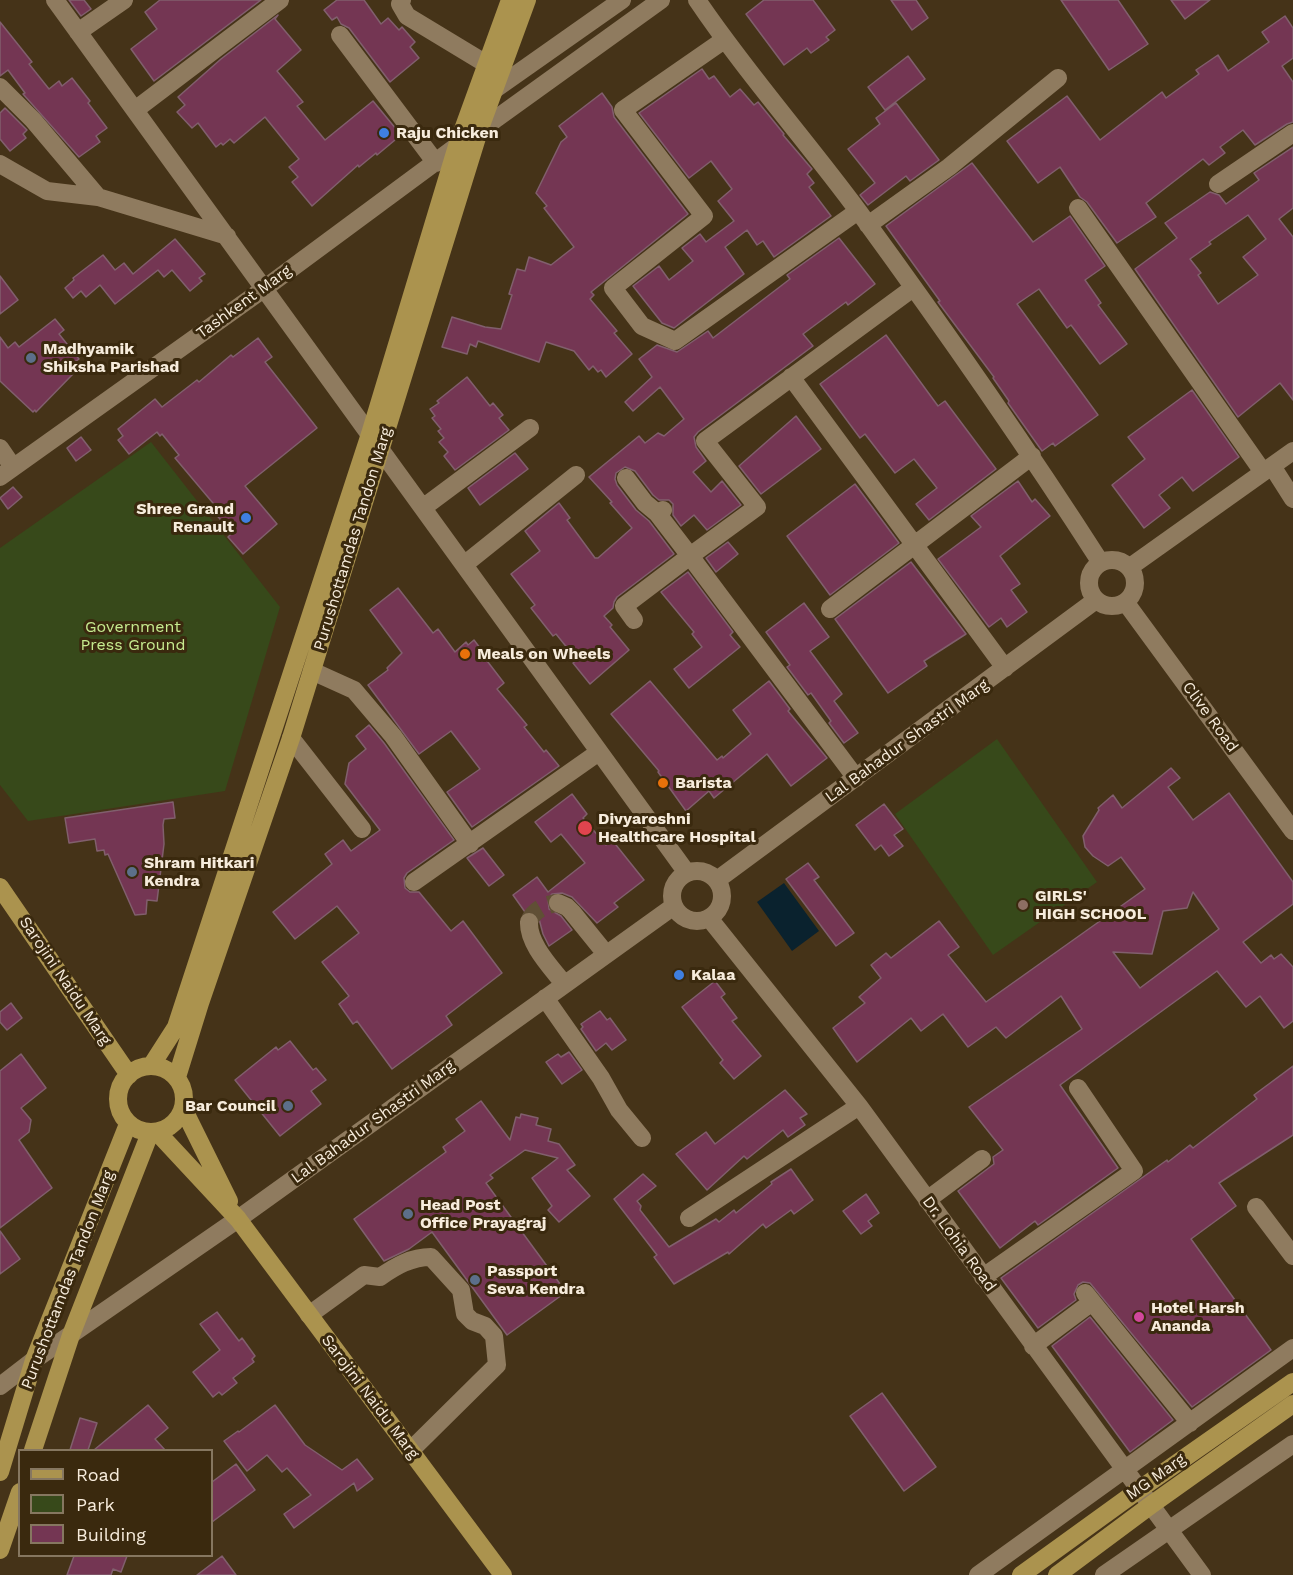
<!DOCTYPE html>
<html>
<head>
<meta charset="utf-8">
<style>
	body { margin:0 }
	#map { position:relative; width:1293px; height:1575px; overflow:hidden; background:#453318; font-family:"Work Sans",sans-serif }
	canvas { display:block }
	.legend { position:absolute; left:18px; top:1449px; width:195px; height:108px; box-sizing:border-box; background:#3a290e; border:2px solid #867760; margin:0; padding:8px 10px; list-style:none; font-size:18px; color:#f7ecdc }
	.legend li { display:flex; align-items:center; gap:12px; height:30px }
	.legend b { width:30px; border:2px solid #867760 }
</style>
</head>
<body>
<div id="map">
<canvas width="1293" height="1575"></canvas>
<ul class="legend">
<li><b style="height:8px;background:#ab934e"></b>Road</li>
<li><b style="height:16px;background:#37491a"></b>Park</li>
<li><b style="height:16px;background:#743653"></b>Building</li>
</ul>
</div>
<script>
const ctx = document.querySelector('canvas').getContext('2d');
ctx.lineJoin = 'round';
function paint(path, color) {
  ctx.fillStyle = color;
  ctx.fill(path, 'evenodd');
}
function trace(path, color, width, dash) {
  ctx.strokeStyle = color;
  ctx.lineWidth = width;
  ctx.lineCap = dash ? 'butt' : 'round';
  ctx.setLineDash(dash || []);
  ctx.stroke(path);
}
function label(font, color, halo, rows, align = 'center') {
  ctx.font = font + ' "Work Sans",sans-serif';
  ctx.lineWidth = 6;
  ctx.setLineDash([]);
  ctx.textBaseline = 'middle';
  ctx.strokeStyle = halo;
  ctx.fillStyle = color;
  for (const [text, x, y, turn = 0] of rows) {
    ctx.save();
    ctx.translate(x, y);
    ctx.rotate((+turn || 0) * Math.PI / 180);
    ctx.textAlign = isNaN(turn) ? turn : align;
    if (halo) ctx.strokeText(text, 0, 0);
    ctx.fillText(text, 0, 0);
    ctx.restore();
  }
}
const green = new Path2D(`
	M151 442 280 607 225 791 28 821 0 785V548Z
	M997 739 1097 882 993 955 895 814Z`);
const water = new Path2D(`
	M784 883 819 931 792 951 757 902Z`);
const building = new Path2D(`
	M69 0H84L91 9 81 16Z
	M160 0H261L154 81 131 49 157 29 145 12Z
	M337 0H364L381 24 388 18 399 30 402 27 415 42 410 47 419 58 390 82 349 28 341 24 337 17 332 20 324 10Z
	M764 0H813L835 30 826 37 829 40 811 53 807 48 784 65 746 14Z
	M891 0H916L928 18 912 30Z
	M1061 0H1118L1148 44 1109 70Z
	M1171 0H1210L1185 19Z
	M278 15 275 19 301 50 277 71 303 102 297 106 325 140 373 101 401 135 377 155 376 153 359 167 358 165 312 206 292 182 298 177 289 167 299 159 265 117 234 143 230 139 223 145 221 143 216 147 198 123 192 128 177 112 185 105 178 97 221 59Z
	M1285 16 1293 28V58L1282 66 1293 82V122L1287 124 1255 145 1243 130 1220 147 1225 153 1209 165 1203 159 1146 203 1156 217 1117 243 1087 202 1080 197 1060 167 1038 183 1007 141 1067 96 1100 140 1162 92 1166 98 1199 74 1196 70 1218 55 1228 71 1269 42 1262 32Z
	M0 22 32 62 29 64 49 89 59 81 62 86 72 78 90 101 88 103 107 128 96 136 100 142 79 157 23 94 25 93 8 70 0 76Z
	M908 56 925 79 885 110 868 87Z
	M702 69 709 79 714 76 730 97 740 89 754 105 758 102 784 134 783 135 812 169 807 174 814 183 809 187 831 216 774 257 763 241 757 245 747 230 725 247 744 274 674 328 662 323 633 286 659 266 669 280 693 261 682 248 700 234 706 242 734 221 718 201 732 189 711 161 689 178 639 113Z
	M602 93 612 107 614 117 688 214 591 292 594 295 590 299 617 331 614 333 632 354 606 377 601 370 598 372 593 366 589 370 574 351 546 342 539 362 478 341 476 347 470 344 467 354 442 347 452 317 485 327 501 329 512 295 509 294 517 269 525 271 529 257 551 265 574 247 544 208 547 206 536 193 561 142 567 137 559 126Z
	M896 103 939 160 910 181 906 176 868 205 860 195 875 183 848 149 880 124 876 118Z
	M5 108 27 130 23 134 26 138 10 151 0 139V113Z
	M1293 147V208L1279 219 1293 237V400L1280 383 1238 417 1135 269 1177 238 1165 223 1210 192 1219 195 1226 204 1259 180 1254 173ZM1248 215 1266 239 1243 257 1258 275 1218 304 1198 275 1201 273 1190 259 1211 244 1209 242Z
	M972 163 1033 242 1070 216 1105 266 1085 280 1101 303 1098 305 1127 344 1100 364 1071 325 1067 328 1039 289 1017 304 1098 415 1055 446 1053 443 1042 451 1008 403 1009 401 993 378 994 377 938 302 940 301 886 226Z
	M839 238 875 284 848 305 846 302 803 334 813 346 698 432 694 437 696 447 706 461 693 472 711 492 722 481 741 505 707 530 694 515 681 526 673 515V504L669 500H659L653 495 635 471 625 467 616 473 615 479 617 485 636 510 649 521 674 554 617 597 614 602 613 608 604 616 612 625 610 627 629 650 590 684 573 663 577 660 556 634 553 636 531 608 535 605 511 574 540 551 525 531 559 503 570 518 567 520 595 558H598L632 528 610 503 612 502 589 477 639 436 645 443 658 433 664 436 684 419 660 387 633 411 625 402 652 377 639 359 657 345 677 352 708 331 713 338 790 279 787 275Z
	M175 239 205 274 199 278 202 281 190 291 172 270 164 277 158 270 115 304 100 285 86 297 81 291 73 298 65 288 74 280 73 278 103 255 115 270 124 263 133 274Z
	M0 276 18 300 0 314Z
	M55 319 64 330 59 334 79 359 68 367 73 374 36 412 35 410 33 412 0 381V337L8 348 15 342 19 347Z
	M886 335 938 406 945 401 996 469 929 520 916 504 937 488 914 459 895 473 865 434 860 438 820 384Z
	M258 338 272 357 265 362 317 428 245 486 277 524 243 554 228 537 232 533 214 512 218 509 175 458 179 455 162 434 160 436 157 432 129 454 118 440 123 436 118 429 155 399 162 407 197 380 199 382 231 355 233 357Z
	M467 377 490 406 493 403 503 415 499 418 509 430 455 470 444 456 448 452 439 442 444 438 438 431 441 429 432 418 435 416 430 409 439 403 437 401Z
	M1192 390 1239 457 1193 491 1182 477 1159 495 1170 508 1144 528 1112 485 1145 459 1128 437Z
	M796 416 821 449 761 494 739 466Z
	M81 437 91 450 76 461 67 448Z
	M515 453 528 469 480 505 468 488Z
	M1018 481 1032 502 1035 499 1050 516 1000 556 1020 584 1011 590 1027 612 1007 627 1001 618 989 627 938 559 981 527 971 516Z
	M855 484 899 543 830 595 787 536Z
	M13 487 22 497 8 509 0 498Z
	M728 542 738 554 716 572 706 558Z
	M911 562 966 634 924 661 927 666 888 693 835 619Z
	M688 572 733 632 730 635 740 647 689 688 674 669 702 647 692 634 694 632 661 592Z
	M398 588 433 633 438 629 455 652 466 642 468 645 474 640 483 652 481 653 504 683 497 689 527 725 524 727 544 752 546 750 559 766 472 827 447 792 480 769 451 731 419 754 368 685 388 670 387 668 402 653 370 610Z
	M804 603 829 637 810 651 842 694 834 701 858 733 844 743 829 723 831 721 811 693 808 695 787 667 790 665 766 632Z
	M650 681 717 760 722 756 723 758 751 734 733 710 769 681 790 709 788 711 827 758 791 786 767 754 714 798 709 791 686 811 658 772 659 771 611 714Z
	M369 725 384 743 454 840 407 873 404 878 405 888 410 892H419L451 931 463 921 502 973 446 1016 452 1025 392 1069 357 1021 353 1024 339 1004 349 996 322 962 359 933 337 906 295 939 273 912 332 864 325 854 343 840 351 851 380 830 345 784 349 763 366 749 356 736Z
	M1171 768 1180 778 1168 787 1193 820 1229 793 1293 882V904L1243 942 1261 963 1271 955 1274 959 1281 954 1293 967V1021L1284 1028 1260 996 1246 1007 1217 971 1060 1085 1118 1168 1038 1225 1035 1221 1000 1248 958 1191 994 1164 993 1157 1003 1150 969 1107 1082 1029 1061 996 1006 1038 996 1027 968 1047 943 1014 921 1031 911 1018 857 1062 833 1028 865 1003 859 997 881 978 871 965 886 953 891 958 939 921 959 947 948 955 986 1002 1145 889 1121 857 1108 866 1093 856 1085 847 1083 836 1099 810 1098 808 1113 795 1122 808ZM1193 892 1219 929 1140 988 1113 952 1152 954 1163 911 1187 908Z
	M572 794 587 814 583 818 606 845 612 840 644 880 614 903 618 907 597 923 572 897 562 893 552 894 548 899 549 909 561 916 572 930 549 946 543 934 538 915 533 912H525L513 895 537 877 548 892 585 863 561 834 551 842 535 822Z
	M173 802 175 818 164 819 163 825 164 844 157 901 147 900 146 914 135 915 108 854 105 855 104 850 97 851 95 839 69 843 65 818Z
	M884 804 903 829 894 835 903 846 889 856 881 845 875 850 856 825Z
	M483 848 504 875 489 886 467 858Z
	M808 863 819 877 814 880 854 933 836 946 786 879Z
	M715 981 725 994 721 997 737 1018 732 1021 761 1056 734 1079 720 1063 723 1060 682 1007Z
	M11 1003 22 1018 7 1030 0 1022V1012Z
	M600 1011 607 1020 610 1018 626 1040 612 1050 606 1043 596 1051 581 1029 583 1027 581 1024Z
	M290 1041 313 1070 316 1068 326 1080 311 1091 321 1104 280 1136 235 1080 276 1047 278 1050Z
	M569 1052 582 1070 562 1084 546 1062 558 1054 561 1057Z
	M21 1054 46 1088 21 1108 31 1120 29 1132 19 1140 52 1188 0 1228V1071Z
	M1293 1066V1135L1219 1183 1236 1206 1191 1239 1271 1350 1192 1407 1090 1283 1083 1282 1078 1285 1074 1294 1076 1300 1038 1328 1001 1278 1167 1160 1168 1162 1190 1145 1193 1148 1257 1099 1254 1095Z
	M785 1090 807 1114 800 1118 805 1125 788 1137 783 1130 747 1159 744 1156 707 1190 676 1154 706 1132 715 1144Z
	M481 1101 510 1140 516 1117 520 1118 521 1114 538 1118 536 1125 551 1129 548 1141 559 1144 575 1165 567 1170 590 1196 559 1222 548 1210 552 1206 532 1178 558 1158 525 1150 490 1175 493 1178 486 1183 566 1292 507 1335 432 1232 409 1249 384 1261 354 1219 446 1152 443 1147 465 1131 456 1119Z
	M791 1169 813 1200 794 1214 791 1210 766 1228 763 1224 729 1254 728 1252 674 1284 654 1257 657 1255 614 1199 643 1174 656 1186 637 1201 641 1206 640 1210 669 1247 716 1219 719 1222 734 1210 736 1213 772 1184 771 1182Z
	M866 1194 879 1213 868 1221 872 1226 861 1234 843 1211Z
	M0 1231 20 1259 0 1274Z
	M217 1312 239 1341 242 1338 255 1356 252 1359 254 1362 233 1378 237 1383 222 1395 219 1392 213 1397 193 1372 220 1350 200 1324Z
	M1090 1317 1173 1420 1130 1452 1052 1346Z
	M882 1393 936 1467 904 1491 850 1416Z
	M148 1405 168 1428 155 1439 165 1450H94Z
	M275 1405 305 1445 342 1470 357 1459 373 1479 357 1491 354 1483 294 1528 284 1514 311 1495 287 1468 282 1472 267 1455 247 1471 224 1441 238 1431 239 1432Z
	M80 1418 97 1423 88 1450H70Z
	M236 1464 255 1490 212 1522V1482Z
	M74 1556H127L121 1572 113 1569 111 1575H67Z
	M222 1556 236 1575H197Z`);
const minorTunnel = new Path2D(`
	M529 922C533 910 546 904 558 903`);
const minor = new Path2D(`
	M55 0 687 873
	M402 0 400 4 407 16 488 65
	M697 0C747 74 806 140 859 212 943 327 1024 443 1101 563
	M78 32 124 0
	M340 35 436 163
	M724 40 623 110 704 216 613 288 642 326 675 341 858 211
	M0 87 33 120 98 197
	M494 90 622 0
	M135 110 280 0
	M479 131 661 0
	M0 164 47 191 98 197 227 236
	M1218 184 1293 133
	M1078 208 1263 472
	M868 225 949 167 1058 78
	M791 377 1005 668
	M0 448 13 467
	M1272 466 1293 499
	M0 477 265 288 457 146
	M626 478 645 503 657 513
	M424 507 530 428
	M1089 583a23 23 0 1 1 46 0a23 23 0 1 1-46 0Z
	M465 564 576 475
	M1130 567 1293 451
	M1126 603 1293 831
	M830 609 1032 456
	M634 620 624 606 690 556 657 513 663 510
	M312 671 354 690 393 736 470 844
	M291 738 362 829
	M856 778 690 556 757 507 705 441 913 288
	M672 896a25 25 0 1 1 50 0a25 25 0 1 1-50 0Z
	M717 880 1096 600
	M414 882 599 752
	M558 903 567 907 572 912 606 954
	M709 918 859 1106 1202 1575
	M529 922C528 944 551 967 564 984
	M545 998 601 1078 619 1110 642 1138
	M927 1200 982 1159
	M1256 1207 1293 1256
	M689 1218 859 1106
	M983 1277 1134 1171 1078 1088
	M1085 1293 1190 1423
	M309 1315 364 1275 380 1277C396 1266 411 1257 431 1257L461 1290 465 1314 472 1321 485 1326 494 1336 497 1365 410 1451
	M1033 1346 1092 1302
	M0 1386 34 1360 238 1219 674 906
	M978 1575 1293 1348
	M1104 1575 1293 1444`);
const major = new Path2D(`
	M0 887 129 1075
	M118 1099a33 33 0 1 1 66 0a33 33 0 1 1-66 0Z
	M151 1066 176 1027 370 434 457 146 510 0
	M177 1077 200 1003 291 738 479 131 527 0
	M183 1108 229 1201
	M157 1132 238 1219 503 1575
	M33 1450 71 1335 150 1133
	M0 1472 34 1360 128 1124
	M0 1550 20 1492
	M1021 1575 1140 1489 1293 1382
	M1057 1575 1151 1505 1293 1404`);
const markers = [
	[384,133,6,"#3f7fe0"],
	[31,358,6,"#5c6f8a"],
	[246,518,6,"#3f7fe0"],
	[465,654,6,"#e8710a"],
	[663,783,6,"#e8710a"],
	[585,828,8,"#e0444e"],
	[132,872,6,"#5c6f8a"],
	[1023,905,6,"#8d6e63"],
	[679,975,6,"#3f7fe0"],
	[288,1106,6,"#5c6f8a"],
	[408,1214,6,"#5c6f8a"],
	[475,1280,6,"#5c6f8a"],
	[1139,1317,6,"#d1479c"]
];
const poiNames = [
	["Raju Chicken",396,133],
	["Madhyamik",43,349],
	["Shiksha Parishad",43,367],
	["Shree Grand",234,509,"right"],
	["Renault",234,527,"right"],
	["Meals on Wheels",477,654],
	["Barista",675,783],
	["Divyaroshni",598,819],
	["Healthcare Hospital",598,837],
	["Shram Hitkari",144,863],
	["Kendra",144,881],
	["GIRLS'",1035,896],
	["HIGH SCHOOL",1035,914],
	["Kalaa",691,975],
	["Bar Council",276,1106,"right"],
	["Head Post",420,1205],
	["Office Prayagraj",420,1223],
	["Passport",487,1271],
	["Seva Kendra",487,1289],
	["Hotel Harsh",1151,1308],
	["Ananda",1151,1326]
];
const streetNames = [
	["Tashkent Marg",244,302,-36],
	["Purushottamdas Tandon Marg",353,539,-73],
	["Clive Road",1210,717,54],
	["Lal Bahadur Shastri Marg",907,741,-36],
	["Sarojini Naidu Marg",65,981,56],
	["Lal Bahadur Shastri Marg",373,1122,-36],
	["Dr. Lohia Road",959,1244,54],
	["Purushottamdas Tandon Marg",68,1280,-69],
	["Sarojini Naidu Marg",370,1397,53],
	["MG Marg",1156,1477,-35]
];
const parkNames = [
	["Government",133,627],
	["Press Ground",133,645]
];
paint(green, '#37491a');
paint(water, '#0a222e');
paint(building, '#743653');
trace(building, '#815f6d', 1.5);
trace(minorTunnel, '#604f35', 18, [18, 9]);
trace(minor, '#8f7b5f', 18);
trace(major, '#ab934e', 18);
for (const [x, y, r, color] of markers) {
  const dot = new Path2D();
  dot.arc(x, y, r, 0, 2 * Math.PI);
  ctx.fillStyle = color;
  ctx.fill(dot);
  trace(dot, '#3a290e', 2);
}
label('bold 16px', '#f7ecdc', '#3a290e', poiNames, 'left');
label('16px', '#f7ecdc', '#3a290e', streetNames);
label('16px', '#c6eb8f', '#3a290e', parkNames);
</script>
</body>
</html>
